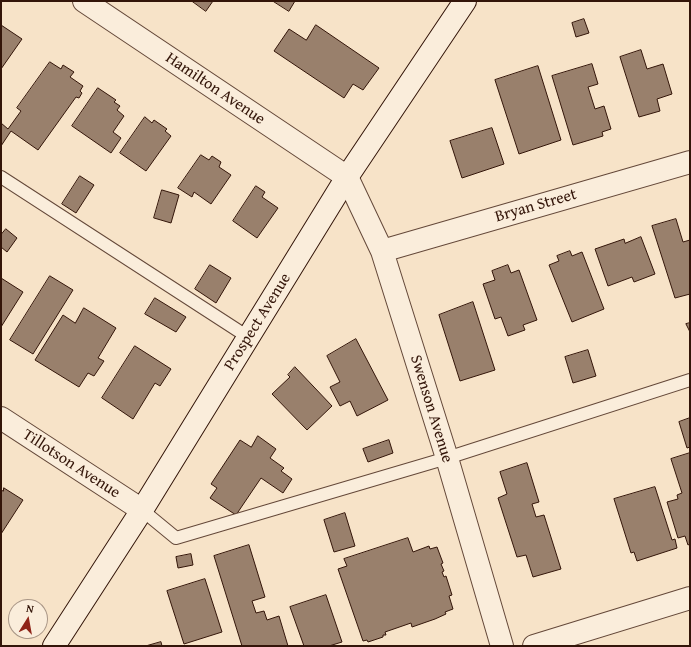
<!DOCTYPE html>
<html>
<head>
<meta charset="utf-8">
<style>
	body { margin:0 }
	#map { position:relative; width:691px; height:647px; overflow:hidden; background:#f7e3c8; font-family:"Gentium Book Plus",serif }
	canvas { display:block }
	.frame { position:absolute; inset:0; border:2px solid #331509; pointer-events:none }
	.north { position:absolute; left:8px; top:599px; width:40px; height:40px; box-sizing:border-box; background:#faeddb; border:1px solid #aa9787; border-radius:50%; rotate:11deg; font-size:11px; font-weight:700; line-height:16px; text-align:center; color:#331509 }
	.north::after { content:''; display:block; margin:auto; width:14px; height:18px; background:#8f2418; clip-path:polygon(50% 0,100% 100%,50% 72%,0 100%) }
</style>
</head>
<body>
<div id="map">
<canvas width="691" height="647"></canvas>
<div class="frame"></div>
<div class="north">N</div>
</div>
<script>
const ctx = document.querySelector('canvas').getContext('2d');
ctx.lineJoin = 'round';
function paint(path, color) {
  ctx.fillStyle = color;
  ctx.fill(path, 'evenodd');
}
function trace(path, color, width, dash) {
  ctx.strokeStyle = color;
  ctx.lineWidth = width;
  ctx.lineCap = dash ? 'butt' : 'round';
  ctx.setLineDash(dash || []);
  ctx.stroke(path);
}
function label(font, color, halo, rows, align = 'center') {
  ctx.font = font + ' "Gentium Book Plus",serif';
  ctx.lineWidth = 3.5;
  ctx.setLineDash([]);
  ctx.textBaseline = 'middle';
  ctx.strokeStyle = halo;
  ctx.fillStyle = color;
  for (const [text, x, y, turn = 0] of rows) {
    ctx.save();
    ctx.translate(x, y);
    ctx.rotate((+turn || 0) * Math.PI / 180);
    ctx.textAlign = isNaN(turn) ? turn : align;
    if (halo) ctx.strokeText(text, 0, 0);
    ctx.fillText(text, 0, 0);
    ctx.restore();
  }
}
const building = new Path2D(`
	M192 1H213L206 11Z
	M273 1H295L289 11Z
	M584 19 589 33 576 37 572 23Z
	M1 25 22 39 1 69Z
	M316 25 379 68 363 90 353 84 344 98 274 51 289 29 306 40Z
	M641 50 647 69 663 64 672 94 657 99 660 111 639 117 620 57Z
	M50 62 61 69 63 65 74 72 70 77 83 86 80 91 82 93 79 98 76 97 38 150 11 131 1 146V123L8 129 21 111 17 108Z
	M592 64 598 84 588 87 595 109 604 106 611 129 602 132 603 136 573 145 552 76Z
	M538 66 561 140 519 154 495 80Z
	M98 88 116 100 114 102 120 106 117 110 124 116 113 132 121 138 111 153 72 126Z
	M145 117 152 123 154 120 167 129 165 131 171 136 146 171 120 153Z
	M492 128 504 164 462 178 450 141Z
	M201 155 209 160 212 156 221 162 219 167 231 175 211 204 194 192 192 197 178 188Z
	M80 176 94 185 76 213 62 204Z
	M256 186 265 192 262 197 278 208 257 238 233 221Z
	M162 190 179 195 171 223 154 218Z
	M676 219 683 242 690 240V294L675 298 652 226Z
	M6 229 17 238 7 252 1 247V235Z
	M641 237 655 274 634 282 632 277 608 286 595 249 624 239 625 243Z
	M570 251 572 256 582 252 604 309 572 322 549 265 559 261 557 256Z
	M210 265 231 278 216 303 195 289Z
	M508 265 511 273 519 270 537 320 523 325 525 330 508 336 501 317 495 319 483 284 495 280 492 271Z
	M50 276 73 290 33 354 10 340Z
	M1 278 23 292 1 327Z
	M155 298 186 317 176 332 145 314Z
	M473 302 495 370 460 381 439 315Z
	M84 308 116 328 98 358 104 361 94 376 88 373 79 387 35 360 63 315 75 323Z
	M690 323V332L686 324Z
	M356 339 388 400 357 416 350 401 340 406 330 387 340 382 327 356Z
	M135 346 171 369 160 386 155 383 133 419 102 398Z
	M588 350 596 376 573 383 565 357Z
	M295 367 332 406 307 430 272 394 290 377 288 375Z
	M690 418V447L687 448 679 422Z
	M258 436 276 449 270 458 284 468 281 471 292 479 283 493 261 478 236 515 210 498 217 488 211 484 240 440 251 447Z
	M389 440 393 453 368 462 363 449Z
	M690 453V544L688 545 685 536 678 538 667 502 678 499 677 495 682 493 671 459Z
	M527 463 539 502 532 504 536 517 544 515 561 569 533 577 526 555 517 557 498 498 507 494 500 472Z
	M655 487 672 540 675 539 677 548 637 561 634 552 631 553 614 499Z
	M4 488 23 500 1 534V490L3 491Z
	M345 513 355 546 334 552 324 520Z
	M408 538 413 552 429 546 430 549 437 547 443 563 441 564 444 571 442 572 444 577 446 576 452 595 449 596 453 609 445 612 446 614 435 619 412 627 411 623 385 632 386 635H383V637L368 642 367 640 363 641 338 569 347 566 344 559Z
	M249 545 265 597 252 601 256 613 264 611 267 620 279 616 288 646H242L214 556Z
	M191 554 193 565 178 568 176 557Z
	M205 579 222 632 184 644 167 591Z
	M326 595 342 642 329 646H304L290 607Z
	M161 642 162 646H146Z`);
const lane = new Path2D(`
	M1 177 248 337
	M142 510 176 538 447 458 690 380`);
const street = new Path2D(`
	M84 1 347 177 382 251 447 458 502 646
	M382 251 690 162
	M1 418 142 510
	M534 646 690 598`);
const secondary = new Path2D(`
	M54 646 142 510 347 177 465 1`);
const streetNames = [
	["Hamilton Avenue",215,89,34],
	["Bryan Street",536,206,-16],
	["Prospect Avenue",258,322,-58],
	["Swenson Avenue",431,409,73],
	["Tillotson Avenue",71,464,33]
];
paint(building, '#99806c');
trace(building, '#331509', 1);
trace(lane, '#644839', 14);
trace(street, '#644839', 24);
trace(secondary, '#331509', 24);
trace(lane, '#faeddb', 12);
trace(street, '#faeddb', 22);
trace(secondary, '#faeddb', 22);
label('16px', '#331509', '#faeddb', streetNames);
</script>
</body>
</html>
